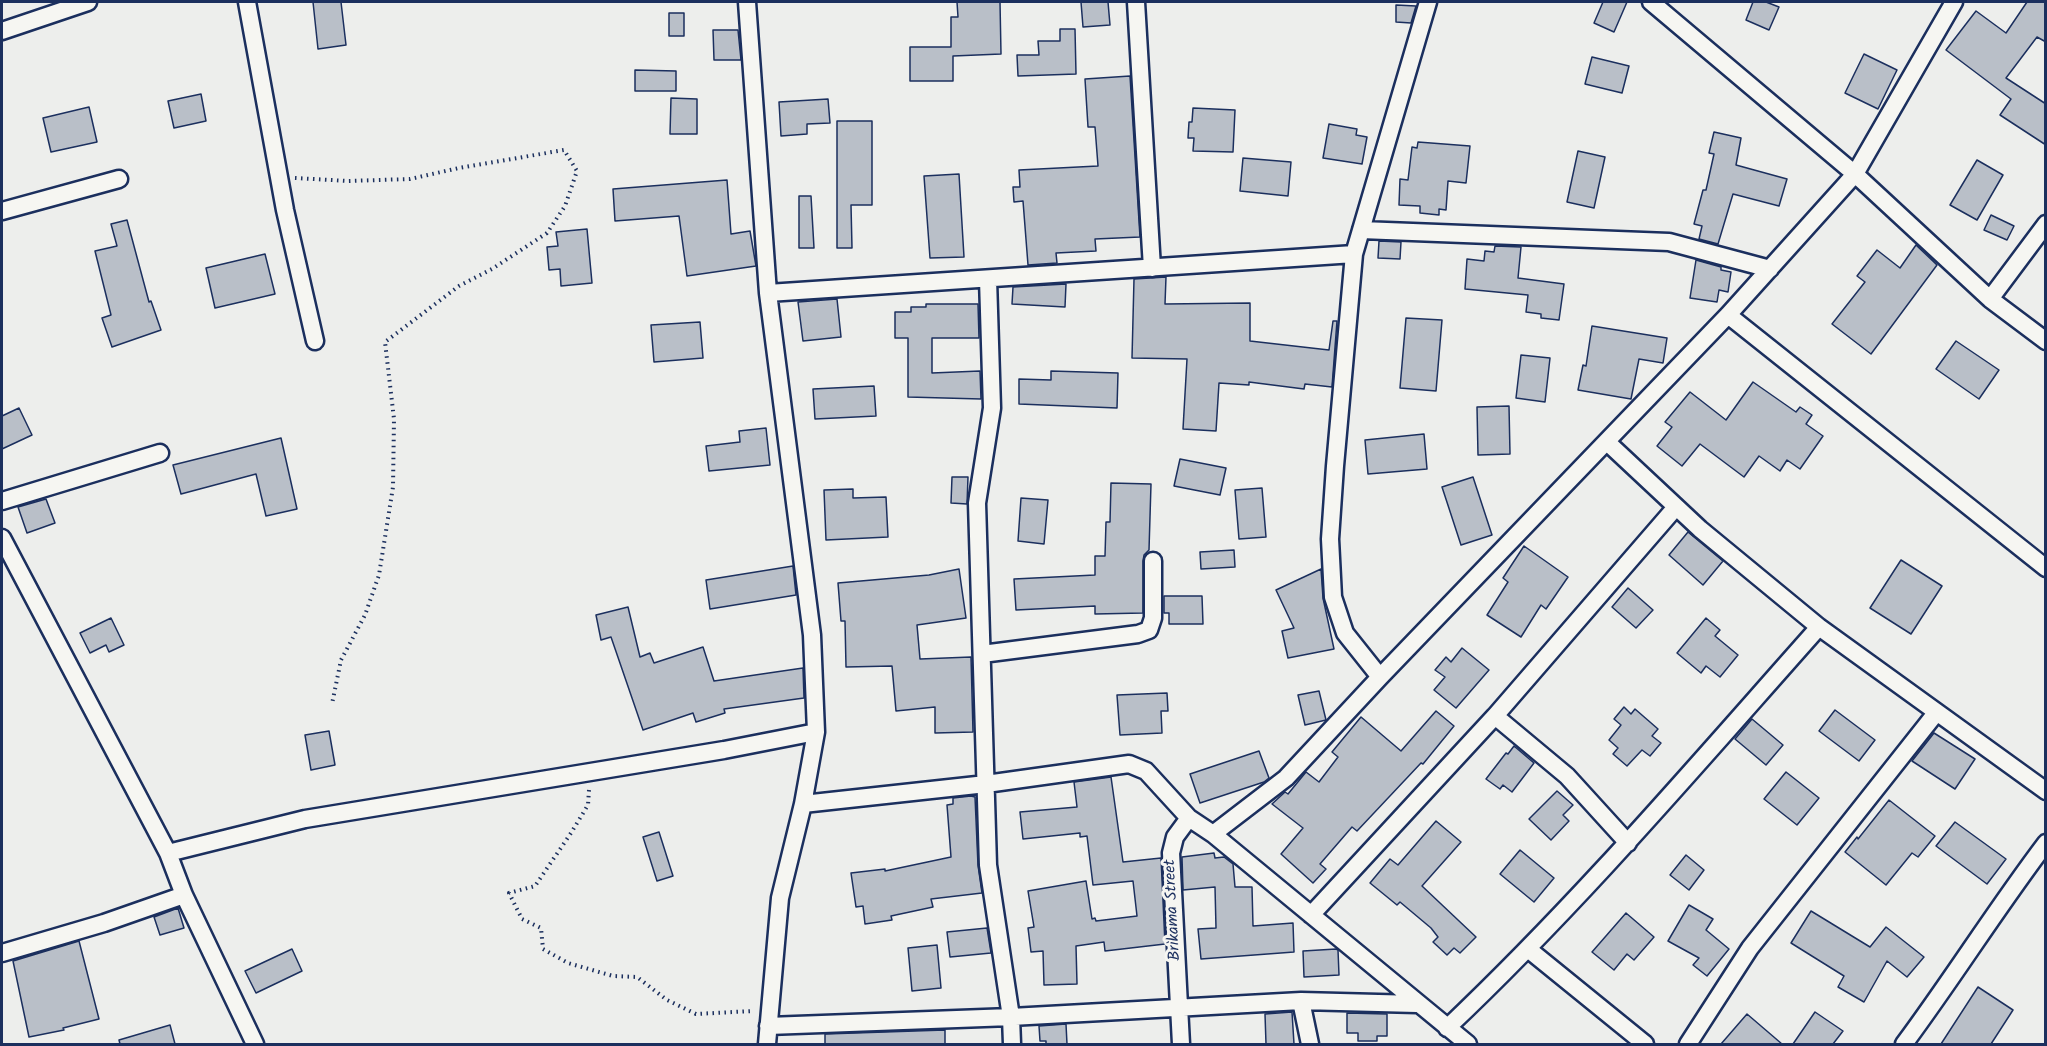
<!DOCTYPE html>
<html>
<head>
<meta charset="utf-8">
<style>
	body { margin:0 }
	#map { position:relative; width:2047px; height:1046px; overflow:hidden; background:#edeeec; font-family:Kalam,sans-serif }
	canvas { display:block }
	.frame { position:absolute; inset:0; border:3px solid #1b2f5e; pointer-events:none }
</style>
</head>
<body>
<div id="map">
<canvas width="2047" height="1046"></canvas>
<div class="frame"></div>
</div>
<script>
const ctx = document.querySelector('canvas').getContext('2d');
ctx.lineJoin = 'round';
function paint(path, color) {
  ctx.fillStyle = color;
  ctx.fill(path, 'evenodd');
}
function trace(path, color, width, dash) {
  ctx.strokeStyle = color;
  ctx.lineWidth = width;
  ctx.lineCap = dash ? 'butt' : 'round';
  ctx.setLineDash(dash || []);
  ctx.stroke(path);
}
function label(font, color, halo, rows, align = 'center') {
  ctx.font = font + ' Kalam,sans-serif';
  ctx.lineWidth = 6;
  ctx.setLineDash([]);
  ctx.textBaseline = 'middle';
  ctx.strokeStyle = halo;
  ctx.fillStyle = color;
  for (const [text, x, y, turn = 0] of rows) {
    ctx.save();
    ctx.translate(x, y);
    ctx.rotate((+turn || 0) * Math.PI / 180);
    ctx.textAlign = isNaN(turn) ? turn : align;
    if (halo) ctx.strokeText(text, 0, 0);
    ctx.fillText(text, 0, 0);
    ctx.restore();
  }
}
const building = new Path2D(`
	M313 2H341L346 45 318 49Z
	M957 2H1000L1001 54 953 56V81H910V47H951V17H958Z
	M1081 2H1108L1110 25 1083 27Z
	M1603 2H1627L1614 32 1594 23Z
	M1753 2H1766L1779 7 1769 30 1746 20Z
	M2027 2H2046V42L2037 37 2006 78 2046 104V145L2000 115 2011 99 1946 50 1976 11 2006 33Z
	M1396 5 1416 6 1411 23 1396 22Z
	M669 13H684V36H669Z
	M1060 29H1075L1076 74 1018 76 1017 55H1039L1038 41H1060Z
	M713 30H738L741 60H714Z
	M1864 54 1897 70 1878 109 1845 93Z
	M1592 57 1629 66 1622 93 1585 84Z
	M635 70 676 71V91H635Z
	M1130 76 1140 237 1095 239 1096 251 1056 253 1057 263 1028 265 1023 201 1014 202 1013 187H1020L1019 170 1098 166 1095 127H1088L1085 79Z
	M201 94 206 121 174 128 168 101Z
	M671 98 697 99V134H670Z
	M828 99 830 123 807 124V134L781 136 779 102Z
	M89 107 97 142 51 152 43 118Z
	M1193 108 1235 110 1233 152 1193 151 1194 138H1188L1189 122H1192Z
	M837 121H872V205H851L852 248H837Z
	M1329 124 1357 129 1356 135 1367 137 1362 164 1323 158Z
	M1714 132 1741 138 1736 165 1787 179 1779 206 1733 194 1718 244 1699 239 1702 226 1694 224 1703 190H1706L1714 154 1709 153Z
	M1418 142 1470 146 1466 183 1448 181 1446 210 1439 209V215L1420 213V206L1399 205 1400 179 1408 180 1412 147 1417 148Z
	M1578 151 1605 157 1594 208 1567 202Z
	M1243 158 1291 162 1288 196 1240 191Z
	M1977 160 2003 175 1977 220 1950 205Z
	M959 174 964 257 930 258 924 176Z
	M727 180 731 234 750 231 756 266 687 276 679 216 615 221 613 189Z
	M799 196H811L814 248H799Z
	M1991 215 2014 226 2007 240 1984 230Z
	M127 220 149 302 151 301 161 330 112 347 102 318 111 315 95 251 117 246 111 224Z
	M587 229 592 283 561 286 560 269 549 270 547 247 558 246 556 232Z
	M1379 241 1401 242 1400 259 1378 258Z
	M1916 245 1937 265 1871 354 1832 324 1865 282 1857 276 1877 250 1900 268Z
	M1495 246 1521 247 1518 278 1564 284 1559 320 1541 318V314L1526 312 1528 295 1465 289 1467 259 1484 261 1485 251 1494 252Z
	M265 254 275 294 215 308 206 268Z
	M1696 260 1721 267V270L1731 272 1728 292 1719 290 1717 302 1690 298Z
	M1166 277 1165 304 1250 303V341L1329 350 1333 321H1337L1332 387 1305 384 1304 389 1249 382V385L1219 383 1216 431 1183 429 1187 359 1132 358 1134 279Z
	M1066 284 1065 307 1012 304 1013 287Z
	M837 299 841 337 803 341 798 302Z
	M926 304H978L979 338H932V373L980 371 981 399 908 397V338H895V312H911V307H926Z
	M1406 318 1442 320 1436 391 1400 388Z
	M700 322 703 358 654 362 651 325Z
	M1592 326 1667 338 1663 363 1639 359 1631 399 1578 390 1583 365 1586 366Z
	M1956 341 1999 370 1979 399 1936 369Z
	M1521 355 1550 358 1545 402 1516 398Z
	M1051 371 1118 373 1117 408 1019 404V379L1051 380Z
	M1753 382 1796 412 1800 407 1812 415 1806 424 1823 436 1800 469 1787 460 1780 471 1759 456 1744 477 1700 444 1682 466 1657 446 1672 427 1665 422 1690 392 1726 420Z
	M874 386 876 416 815 419 813 389Z
	M1509 406 1510 454 1478 455 1477 407Z
	M19 408 32 435 2 449V416Z
	M766 428 770 465 709 471 706 446 740 442 739 431Z
	M1424 434 1427 469 1368 474 1365 440Z
	M281 438 297 509 266 516 256 474 181 494 173 465Z
	M1180 459 1226 468 1220 495 1174 486Z
	M952 477H968L967 504 951 503Z
	M1473 477 1492 535 1461 545 1442 487Z
	M1111 483 1151 484 1149 550 1144 555 1143 561V613L1095 614V606L1016 610 1014 579 1095 575V556H1105L1106 522H1110Z
	M1262 488 1266 537 1239 539 1235 490Z
	M853 489V498L886 497 888 537 826 540 824 490Z
	M1021 498 1048 500 1044 544 1018 541Z
	M46 499 55 523 27 533 18 507Z
	M1688 532 1723 561 1703 585 1669 555Z
	M1524 546 1568 577 1546 609 1541 605 1521 637 1487 615 1508 582 1503 578Z
	M1234 550 1235 567 1201 569 1200 552Z
	M1901 560 1942 586 1911 634 1870 608Z
	M793 566 796 595 710 609 706 580Z
	M959 569 966 618 917 625 920 659 971 657 973 732 935 733V707L896 711 892 666 846 667 845 621H841L838 583 929 575Z
	M1321 569 1323 598 1334 649 1288 658 1282 631 1294 628 1276 590Z
	M1628 588 1653 610 1636 628 1612 607Z
	M1164 596H1202L1203 624H1169V613H1164Z
	M628 607 640 657 650 653 654 663 703 647 714 681 803 668 804 698 724 709 725 713 696 722 693 713 643 730 611 637 601 640 596 615Z
	M111 618 124 645 109 652 106 645 90 653 80 633Z
	M1706 618 1720 630 1715 636 1738 655 1720 677 1706 666 1701 673 1677 653Z
	M1462 648 1489 670 1456 708 1434 690 1445 677 1435 670 1446 657 1451 662Z
	M1319 691 1326 720 1305 725 1298 695Z
	M1167 693 1168 711H1161L1162 733 1120 735 1117 695Z
	M1624 707 1631 714 1635 709 1658 729 1652 736 1661 743 1650 756 1642 750 1627 766 1613 754 1618 748 1609 740 1621 725 1614 719Z
	M1835 710 1875 740 1859 761 1819 731Z
	M1436 711 1454 726 1423 764 1421 763 1357 831 1352 827 1320 864 1326 869 1313 883 1281 854 1303 828 1272 804 1285 792 1288 794 1306 772 1319 782 1338 757 1332 752 1361 717 1401 751Z
	M1752 719 1783 745 1766 765 1735 739Z
	M329 731 335 765 311 770 305 735Z
	M1934 733 1975 759 1955 789 1912 761Z
	M1514 746 1534 763 1512 792 1503 785 1500 789 1486 779 1506 753 1508 754Z
	M1259 751 1269 778 1264 782 1200 803 1190 774Z
	M1786 772 1819 798 1797 825 1764 799Z
	M1111 777 1123 862 1161 858 1165 944 1105 951 1104 942 1076 946 1077 984 1044 985 1043 951 1031 952 1028 928 1034 927 1028 891 1086 881 1092 919 1095 918 1096 921 1137 916 1133 881 1093 885 1087 836 1080 837V833L1023 839 1020 812 1077 807 1074 782Z
	M1557 791 1573 805 1563 815 1569 821 1551 840 1529 819Z
	M971 796 975 797 978 865 982 893 931 899 933 907 891 916 892 920 865 924 863 906 856 907 851 873 885 869V871L951 857 947 805 953 804V798Z
	M1889 800 1935 836 1918 857 1912 853 1886 885 1845 852 1857 837 1858 839Z
	M1436 821 1461 842 1422 886 1476 937 1460 953 1454 948 1447 955 1433 942 1438 937 1431 928 1400 902 1397 905 1370 883 1390 859 1398 865Z
	M1955 822 2006 859 1987 884 1936 846Z
	M659 832 673 876 657 881 643 837Z
	M1520 850 1554 878 1534 902 1500 874Z
	M1214 853 1215 858 1224 857 1233 864 1235 887H1252L1253 926 1293 923 1294 952 1201 959 1198 929 1216 928 1215 887 1183 890 1182 857Z
	M1686 855 1704 870 1689 890 1670 875Z
	M1689 905 1713 919 1706 930 1729 949 1707 976 1693 965 1699 958 1668 941Z
	M178 908 184 928 160 935 154 917Z
	M1811 911 1870 947 1886 927 1924 957 1907 977 1887 961 1864 1002 1838 987 1844 976 1791 943Z
	M1626 913 1654 937 1634 960 1627 954 1614 970 1592 952Z
	M987 928 991 953 950 957 947 932Z
	M79 941 99 1019 63 1028 64 1030 29 1037 13 961Z
	M937 945 941 988 912 991 908 948Z
	M292 949 302 971 256 993 245 971Z
	M1336 949 1338 950 1339 975 1304 977 1303 951Z
	M1978 987 2013 1010 1991 1044H1941Z
	M1292 1012 1294 1044H1266L1265 1014Z
	M1815 1012 1843 1031 1833 1044H1793Z
	M1347 1013 1387 1014V1036H1377V1041H1358V1033H1347Z
	M1747 1014 1782 1044H1721Z
	M1066 1024 1067 1044H1046V1041H1040L1039 1026Z
	M170 1025 175 1044H120L119 1040Z
	M945 1030V1044H825V1034Z`);
const path = new Path2D(`
	M295 178 348 181 410 179 459 168 564 150 577 171 565 206 547 233 492 269 459 286 385 342 394 419 393 487 379 575 365 615 341 660 332 704
	M589 790 588 805 571 833 535 886 509 893 522 919 541 928 543 949 568 963 613 976 637 977 667 1000 696 1014 753 1011`);
const minor = new Path2D(`
	M247 2 285 210 315 341
	M747 2 768 293 812 635 816 732 803 804 780 898 767 1044
	M1136 2 1152 268
	M1651 2 1855 174 1990 299 2046 224
	M2 31 88 2
	M2 211 119 179
	M1361 230 1669 242 1770 269
	M988 279 992 408 977 503 988 865 1011 1017 1012 1044
	M768 293 1354 254
	M1990 299 2046 341
	M1728 315 2046 568
	M1607 442 1700 529 1819 627 2046 791
	M2 501 160 453
	M2 538 168 853 184 895 255 1044
	M982 654 1138 634 1149 630 1153 618V561
	M1380 677 1345 633 1333 597 1330 539 1335 466 1354 254 1428 2
	M1495 716 1567 776 1628 843
	M803 804 986 784 1129 764 1146 771 1189 818 1213 834
	M168 853 305 819 724 750 816 732
	M1311 915 1495 716 1676 507
	M1528 949 1645 1044
	M2 953 104 923 184 895
	M1301 1001 1310 1044
	M768 1026 1011 1017 1301 1001 1417 1004
	M1447 1028C1580 902 1698 763 1819 627
	M1181 1044 1171 853 1175 837 1189 818
	M1468 1044 1213 834 1286 778 1380 677 1728 315 1855 174 1954 2
	M1688 1044 1750 948 1936 713
	M1904 1044C1953 978 1996 909 2046 843`);
const streetNames = [
	["Brikama Street",1174,910,-93]
];
paint(building, '#b9bfc8');
trace(building, '#1b2f5e', 1.5);
trace(minor, '#1b2f5e', 21);
trace(path, '#1b2f5e', 4, [1.5, 4.5]);
trace(minor, '#f6f6f2', 16);
label('16px', '#1b2f5e', '#f6f6f2', streetNames);
</script>
</body>
</html>
